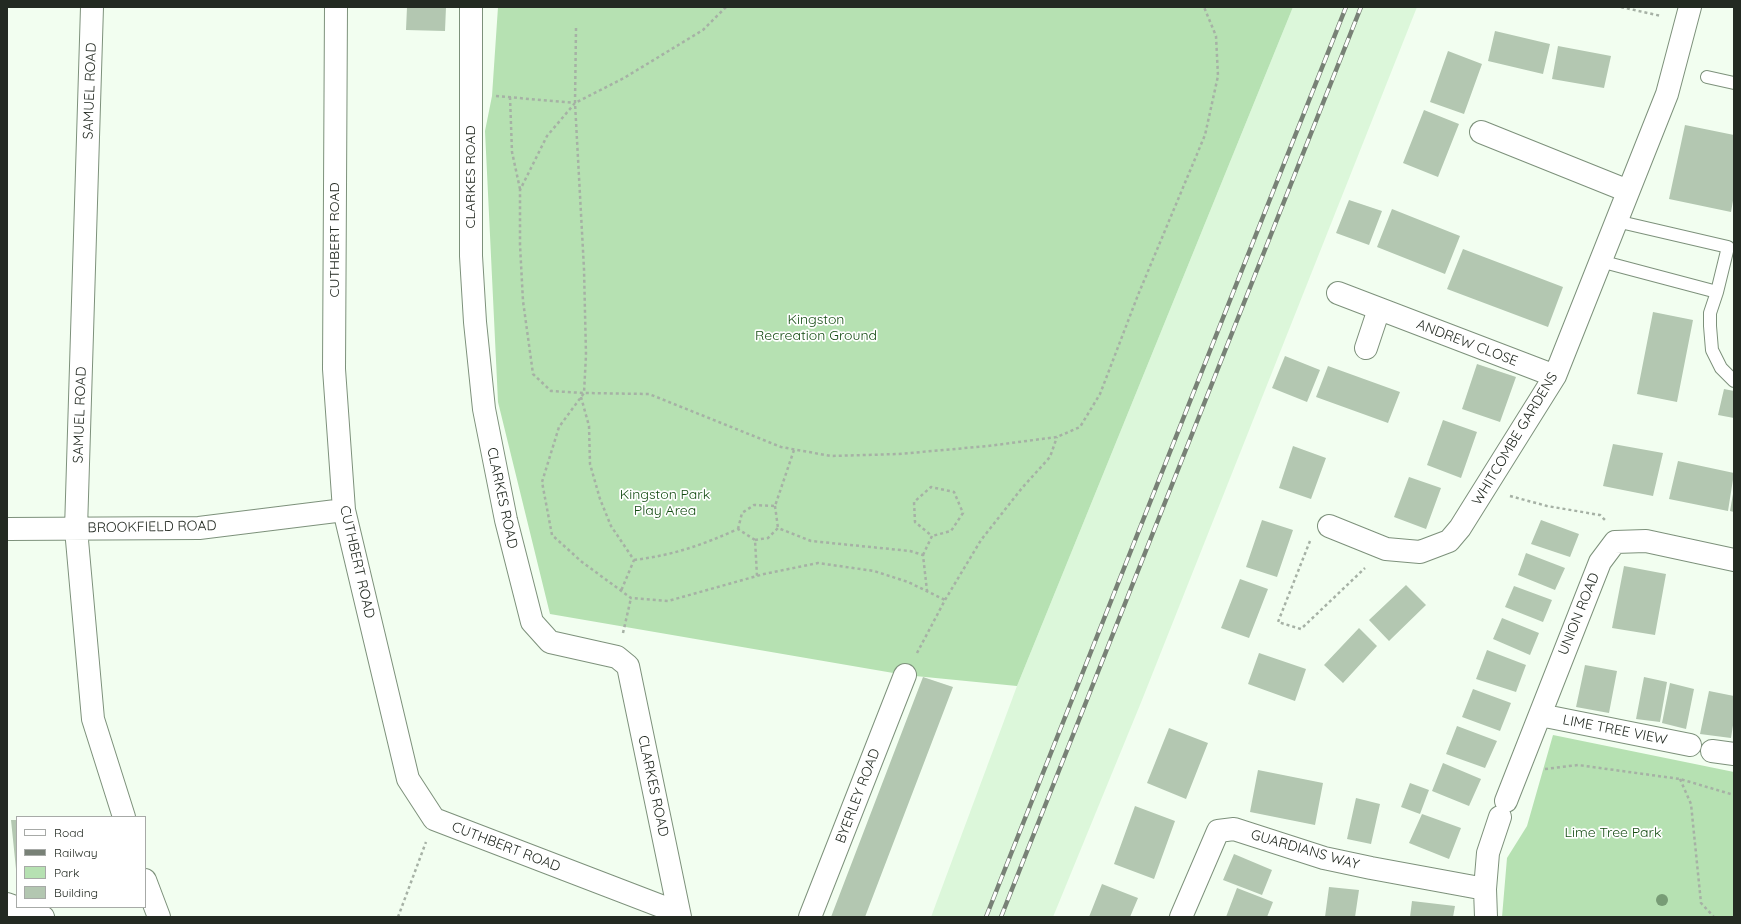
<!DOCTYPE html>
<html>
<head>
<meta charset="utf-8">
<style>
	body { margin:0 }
	#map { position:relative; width:1741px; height:924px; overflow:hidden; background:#f2fef0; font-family:Quicksand,sans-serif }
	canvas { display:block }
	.frame { position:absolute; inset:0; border:8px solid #232a22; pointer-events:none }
	.legend { position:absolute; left:16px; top:816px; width:130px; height:92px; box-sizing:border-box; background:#fff; border:1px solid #a7aaa7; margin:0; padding:5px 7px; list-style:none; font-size:12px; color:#232a22 }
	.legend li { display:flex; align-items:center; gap:8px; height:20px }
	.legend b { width:20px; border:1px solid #a7aaa7 }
</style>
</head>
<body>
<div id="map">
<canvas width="1741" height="924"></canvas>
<div class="frame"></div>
<ul class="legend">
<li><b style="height:5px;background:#fff"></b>Road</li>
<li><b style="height:5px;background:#788176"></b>Railway</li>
<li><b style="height:11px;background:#b6e1b2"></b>Park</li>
<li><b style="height:11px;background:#b3c7b1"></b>Building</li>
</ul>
</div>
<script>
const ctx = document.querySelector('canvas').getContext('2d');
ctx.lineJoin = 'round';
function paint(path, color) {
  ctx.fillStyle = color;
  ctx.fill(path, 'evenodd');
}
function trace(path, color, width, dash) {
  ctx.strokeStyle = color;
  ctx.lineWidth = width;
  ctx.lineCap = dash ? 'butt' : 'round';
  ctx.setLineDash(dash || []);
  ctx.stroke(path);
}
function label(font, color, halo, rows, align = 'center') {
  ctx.font = font + ' Quicksand,sans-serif';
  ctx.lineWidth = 3.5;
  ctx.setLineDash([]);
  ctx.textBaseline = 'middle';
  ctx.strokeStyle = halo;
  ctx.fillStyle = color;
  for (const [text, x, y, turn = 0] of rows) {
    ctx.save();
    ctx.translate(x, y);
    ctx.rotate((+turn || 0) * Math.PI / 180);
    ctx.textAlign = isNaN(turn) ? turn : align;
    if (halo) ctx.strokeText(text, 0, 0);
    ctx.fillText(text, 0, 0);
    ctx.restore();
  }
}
const built = new Path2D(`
	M1293 7H1417L1142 700 1053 917H931L1017 686Z`);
const green = new Path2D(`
	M498 7H1293L1017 686 905 675 550 614 498 402 485 131 492 96Z
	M1553 735 1734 772V917H1502L1507 858 1527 826Z`);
const building = new Path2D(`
	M407 7H446L445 31 406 30Z
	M1495 31 1550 44 1543 74 1488 61Z
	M1558 46 1611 56 1604 88 1552 79Z
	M1448 51 1482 64 1464 114 1430 102Z
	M1424 110 1459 124 1438 177 1403 163Z
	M1685 125 1734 135V195L1731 212 1669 199Z
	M1349 200 1382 211 1369 245 1336 233Z
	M1392 209 1460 236 1445 274 1377 247Z
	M1463 249 1563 287 1548 327 1447 289Z
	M1653 312 1693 320 1677 402 1637 394Z
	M1285 356 1320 370 1307 402 1272 388Z
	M1477 364 1516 377 1500 422 1462 409Z
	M1328 366 1400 392 1388 423 1316 397Z
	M1724 389 1734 391V418L1718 415Z
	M1443 420 1477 432 1461 478 1427 465Z
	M1613 444 1663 453 1653 496 1603 486Z
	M1293 446 1326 458 1311 499 1279 488Z
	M1678 461 1734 473 1728 511 1669 499Z
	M1409 477 1441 488 1426 529 1394 517Z
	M1733 494H1734V512L1730 511Z
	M1262 520 1293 530 1277 577 1246 567Z
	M1541 520 1579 534 1570 557 1531 544Z
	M1526 553 1565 568 1555 590 1518 575Z
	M1624 566 1666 574 1655 635 1612 628Z
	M1240 579 1268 589 1249 638 1221 628Z
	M1406 585 1426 605 1389 641 1369 620Z
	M1514 586 1552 600 1543 622 1505 607Z
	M1502 618 1539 633 1530 655 1493 639Z
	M1359 628 1377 646 1343 683 1324 665Z
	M1487 650 1526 665 1516 692 1476 679Z
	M1259 653 1306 669 1295 701 1248 684Z
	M1585 665 1617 671 1609 713 1576 707Z
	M923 677 953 687 865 917H831Z
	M1644 677 1667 682 1660 722 1636 719Z
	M1670 683 1694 689 1686 729 1662 723Z
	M1473 689 1511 703 1500 731 1462 717Z
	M1709 691 1734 696V719L1731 738 1700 734Z
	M1457 726 1497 741 1485 768 1446 754Z
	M1169 728 1208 743 1186 799 1147 783Z
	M1443 763 1481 779 1469 806 1432 791Z
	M1258 770 1323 783 1315 825 1250 812Z
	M1410 783 1429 790 1420 814 1401 807Z
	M1356 798 1380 804 1371 844 1347 839Z
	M1135 806 1175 821 1154 879 1114 864Z
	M1422 814 1461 828 1449 859 1409 843Z
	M11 820H17V869H16Z
	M1234 854 1272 870 1262 895 1223 880Z
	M1102 884 1138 898 1130 917H1089Z
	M1329 887 1359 890 1355 917H1325Z
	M1237 888 1273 902 1267 917H1226Z
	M1412 901 1455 906 1453 917H1410Z`);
const path = new Path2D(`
	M726 7 703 30 624 78 575 103 547 136 520 190V245L523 301 533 374 551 391 584 393 649 394 781 447 831 456 899 454 988 446 1057 437 1080 427 1100 394 1138 295 1205 135 1218 76 1216 36 1204 7
	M1621 7 1661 16
	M576 28 575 103 584 269 586 355 584 393 559 427 542 482 552 535 582 562 631 598 668 601 764 574 818 563 874 571 908 582 945 600
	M496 96 575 103
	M510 97 512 152 520 189
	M581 397 589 426 590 464 600 499 611 526 634 560 621 591
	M1510 496 1547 506 1600 515 1605 520
	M775 506 778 528
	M738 529 742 513 754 505 775 506 794 450
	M755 540 768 538 778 528 811 541 910 551 923 555 927 591
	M1310 541 1278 622 1301 629 1365 568
	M923 555 932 536 915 522 914 502 931 487 954 492 963 513 951 531 932 536
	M634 560C674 555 702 545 738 529L755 540 757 576
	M623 633 631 598
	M917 653 945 600 981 540 1022 488 1050 457 1057 437
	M1545 769 1578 765 1680 779 1734 795
	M1680 779 1691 804 1701 903 1714 917
	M398 917 426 842`);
const lane = new Path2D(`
	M1707 77 1734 83
	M1616 221 1728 247 1717 292 1710 313V326L1712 350 1721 368 1734 381
	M1600 261 1717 292`);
const street = new Path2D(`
	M92 7 76 529 93 719 124 817
	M336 7 334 369 344 510 408 779 434 819 679 913
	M471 7V256L475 322 484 409 506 520 532 622 550 642 617 657 628 666 680 917
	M1481 132 1628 191
	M1338 293 1555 376
	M1366 348 1379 309
	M1329 526 1386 549 1420 552 1449 541 1460 528 1555 376 1667 94 1690 7
	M7 529 199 528 344 510
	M1540 715 1690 745
	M1712 751 1734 754
	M1506 801 1600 562 1615 542 1646 541 1734 560
	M145 880 159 917
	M7 904 43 917
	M810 917 905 675
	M1181 917 1218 831 1234 829 1324 858 1371 868 1485 889
	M1486 917 1485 889 1488 853 1500 817`);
const rail = new Path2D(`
	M986 917 1346 7
	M1001 917 1361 7`);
const trees = [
	[1662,900]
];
const streetNames = [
	["SAMUEL ROAD",90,91,-88],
	["CLARKES ROAD",471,177,-90],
	["CUTHBERT ROAD",335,240,-90],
	["ANDREW CLOSE",1467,343,21],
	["SAMUEL ROAD",80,415,-88],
	["WHITCOMBE GARDENS",1515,439,-59],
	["CLARKES ROAD",502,498,78],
	["BROOKFIELD ROAD",152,527,-1],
	["CUTHBERT ROAD",357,562,77],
	["UNION ROAD",1579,614,-68],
	["LIME TREE VIEW",1615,730,11],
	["CLARKES ROAD",653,786,78],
	["BYERLEY ROAD",858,796,-69],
	["CUTHBERT ROAD",506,847,21],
	["GUARDIANS WAY",1305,850,16]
];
const parkNames = [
	["Kingston",816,320],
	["Recreation Ground",816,336],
	["Kingston Park",665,495],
	["Play Area",665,511],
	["Lime Tree Park",1613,833]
];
paint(built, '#dcf7da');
paint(green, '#b6e1b2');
paint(building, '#b3c7b1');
trace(lane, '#7d917b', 14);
trace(street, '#7d917b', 24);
trace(path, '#a6b1a5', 2.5, [3, 3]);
trace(lane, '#fff', 12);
trace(street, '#fff', 22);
trace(rail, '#788176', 4.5);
trace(rail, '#fff', 3, [9]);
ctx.fillStyle = '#789c76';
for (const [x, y] of trees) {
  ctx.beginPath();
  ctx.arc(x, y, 6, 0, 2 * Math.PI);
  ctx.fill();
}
label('14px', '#232a22', '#fff', streetNames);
label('14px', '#144b12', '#fff', parkNames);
</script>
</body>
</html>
